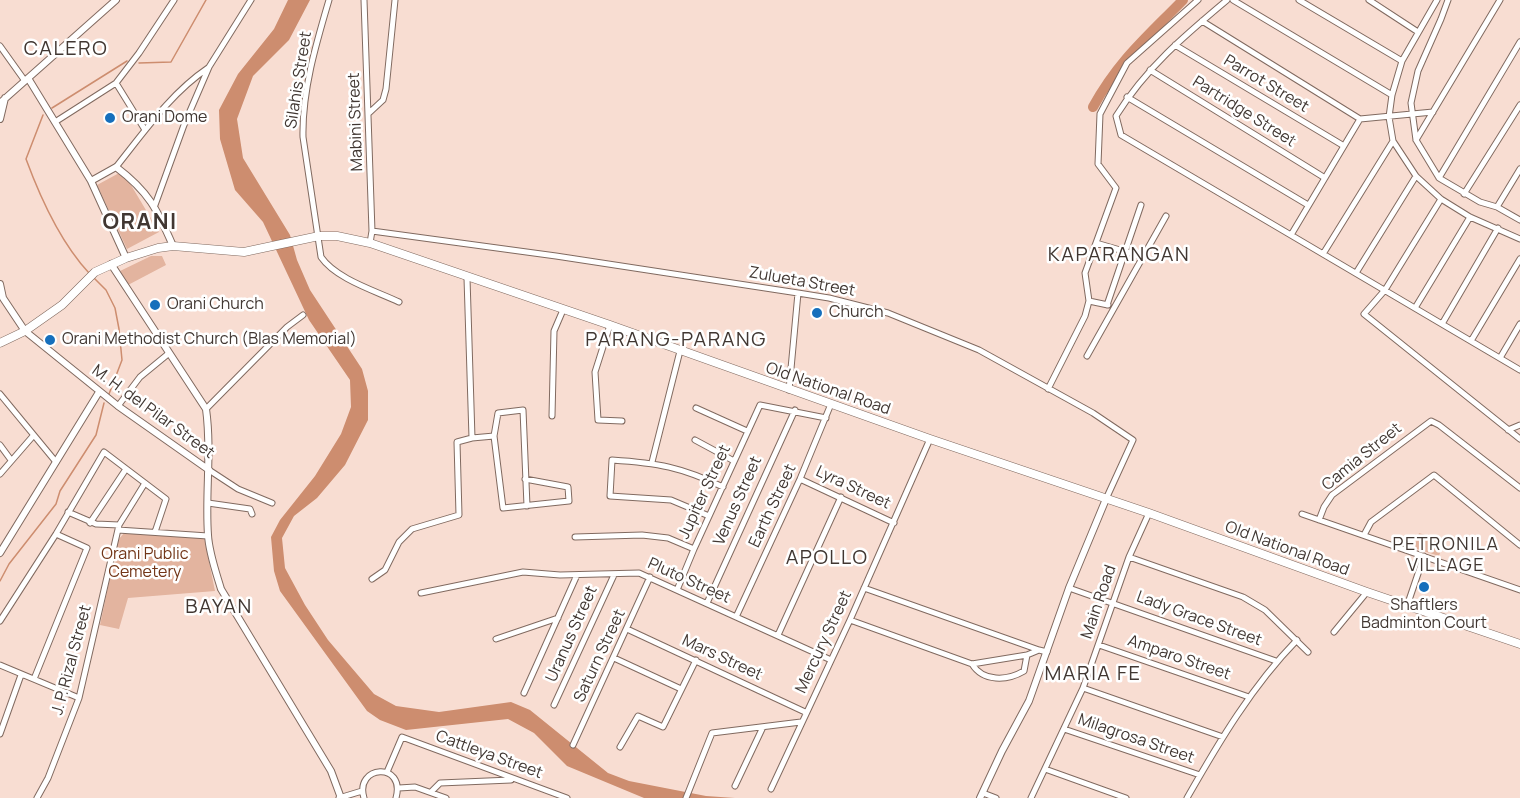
<!DOCTYPE html>
<html>
<head>
<meta charset="utf-8">
<style>
	body { margin:0 }
	canvas { display:block; background:#f8ddd2 }
</style>
</head>
<body>
<canvas width="1520" height="798"></canvas>
<script>
const ctx = document.querySelector('canvas').getContext('2d');
ctx.lineJoin = 'round';
function paint(path, color) {
  ctx.fillStyle = color;
  ctx.fill(path, 'evenodd');
}
function trace(path, color, width, dash) {
  ctx.strokeStyle = color;
  ctx.lineWidth = width;
  ctx.lineCap = dash ? 'butt' : 'round';
  ctx.setLineDash(dash || []);
  ctx.stroke(path);
}
function label(font, color, halo, rows, align = 'center') {
  ctx.font = font + ' Manrope,sans-serif';
  ctx.lineWidth = 5;
  ctx.setLineDash([]);
  ctx.textBaseline = 'middle';
  ctx.strokeStyle = halo;
  ctx.fillStyle = color;
  for (const [text, x, y, turn = 0] of rows) {
    ctx.save();
    ctx.translate(x, y);
    ctx.rotate((+turn || 0) * Math.PI / 180);
    ctx.textAlign = isNaN(turn) ? turn : align;
    if (halo) ctx.strokeText(text, 0, 0);
    ctx.fillText(text, 0, 0);
    ctx.restore();
  }
}
const green = new Path2D(`
	M121 172 131 185 159 232 127 249 97 185Z
	M151 256H162L166 265 128 285 120 271Z
	M125 532 204 537 215 591 128 598 119 629 100 625 118 540Z
	M1419 533 1444 541 1439 556 1414 548Z`);
const water = new Path2D(`
	M288 0H310L289 40 253 76 237 119 243 158 290 235 297 260 310 290 362 369 368 391V420L345 465 317 498 294 516 282 538 285 568 305 605 328 640 374 694 396 706 439 712 511 702 530 710 608 773 629 781 706 796 735 798H644L567 766 534 733 508 719 406 730 380 720 367 711 280 591 274 571 271 537 280 520 315 476 341 434 351 407 350 380 309 320 263 222 235 190 220 139 219 110 238 74 274 29Z`);
const stream = new Path2D(`
	M139 63 171 62 206 0
	M52 108 127 61
	M43 115 26 159C40 197 61 243 89 273
	M93 277 106 290 115 308 119 329 122 360 109 394
	M0 581 9 564 56 504 60 491 96 435 104 403`);
const river = new Path2D(`
	M1093 107C1119 60 1147 37 1183 0`);
const minor = new Path2D(`
	M329 0C316 44 302 91 303 137L321 257C336 279 376 291 399 302
	M364 0 372 231 370 243
	M1227 0C1184 36 1146 68 1116 116L1121 135 1520 370
	M1233 0 1392 95
	M1299 0 1402 61
	M1369 0 1418 32
	M1437 0 1402 61 1392 95 1389 117 1393 141 1416 176 1441 199 1470 217 1520 239
	M1448 0 1441 19 1418 71 1411 103 1416 140 1439 178 1480 202 1497 207 1520 220
	M1202 21 1360 119
	M1175 45 1344 146
	M0 46 25 81
	M1150 70 1325 178
	M116 83 145 130
	M1127 97 1308 205
	M369 113 383 100 386 89 395 0
	M55 122 116 83 139 53 174 0
	M1416 140 1500 0
	M116 167C144 132 171 93 208 68
	M1439 178 1520 42
	M1464 194 1520 105
	M1441 199 1385 290 1364 314 1520 439
	M155 205 184 125 209 67 251 0
	M1497 207 1520 169
	M372 231 556 256 798 293 829 298 888 313 979 350 1093 413 1133 440 1106 499
	M1291 235 1360 119 1433 112
	M1096 243 1144 257
	M1323 254 1393 141
	M1356 273 1416 176
	M1089 301 1108 305
	M1107 305 1141 205
	M1415 308 1470 217
	M1442 324 1498 228
	M610 325 595 372 598 420 622 421
	M1471 341 1520 259
	M1087 356 1166 216
	M1500 358 1520 324
	M1048 389 1085 316 1089 301 1085 273 1116 188 1098 164 1100 114 1127 63 1198 0
	M789 390 798 293
	M0 394 56 462
	M118 406 140 377 168 354
	M696 408 747 431
	M206 409 287 327 303 315
	M552 416 554 331 563 310
	M1508 430 1520 425
	M472 438 494 436
	M695 440 734 461
	M0 445 11 460
	M652 462 680 351
	M209 470 238 489 272 503
	M0 474 33 436
	M525 479 568 487 569 501 503 508 494 436 498 413 523 410 527 506
	M800 479 894 523
	M208 503 250 509 252 514
	M68 512 96 524 119 525
	M1302 514 1520 590
	M709 516 671 500 610 496 612 460C658 463 681 467 723 487
	M1319 520 1324 507 1332 495 1431 421 1439 425 1520 488
	M90 523 126 469
	M118 530 208 536
	M1364 535 1371 522 1434 475 1520 545
	M575 537 642 535 668 538 694 549
	M1129 557 1243 597 1265 610 1308 652
	M372 579 385 570 399 542 412 529 459 515 457 442 472 438 467 278
	M864 588 1039 650
	M1069 588 1276 661
	M677 590 694 549 760 405 826 418
	M421 593 523 572 560 575 639 573 831 660
	M707 603 795 410
	M1407 606 1424 556
	M736 617 800 479 831 404
	M850 620 972 664 1027 655 1039 650 1047 652
	M0 621 56 534 104 452 166 499 155 532
	M627 629 805 712
	M1334 632 1367 592
	M778 635 841 497
	M496 639 558 618
	M1099 645 1249 697
	M614 658 681 689
	M972 664C983 682 1007 681 1024 671L1027 655
	M0 665 79 698
	M34 679 87 548 56 534
	M1083 688 1223 737
	M524 693 577 575
	M554 705 614 575
	M1064 729 1200 775
	M0 734 21 675
	M573 745 650 577
	M620 747 638 716 663 727 696 660
	M1045 769 1126 798
	M387 772 402 737 567 798
	M735 786 763 727
	M399 788 415 787 446 798
	M771 789 850 620 930 439
	M431 792 440 783 511 780
	M983 793 996 798
	M37 798 48 778 79 698 119 525 145 483
	M339 798 362 791
	M364 798C354 765 406 761 396 798
	M686 798 712 733 801 722
	M1031 798 1083 688 1129 557 1149 513
	M1187 798C1219 742 1252 686 1297 640`);
const tertiary = new Path2D(`
	M28 78 91 181 126 258
	M0 103 116 0
	M0 119 5 98
	M91 181 116 167C149 192 157 209 173 246
	M111 264 206 409C212 451 205 493 208 535 209 553 216 572 221 589L331 771 341 798
	M0 284 3 298 25 331 118 406 209 470
	M0 553 99 392
	M980 798 1002 751 1029 701 1069 588 1106 499`);
const secondary = new Path2D(`
	M0 343 25 331 62 305 95 272 126 258 158 248 173 246 244 252 319 236H337L370 243 610 325 930 439 1149 513 1367 592 1520 644`);
const markers = [
	[110,118,6,"#166fbc"],
	[155,305,6,"#166fbc"],
	[817,313,6,"#166fbc"],
	[50,340,6,"#166fbc"],
	[1424,587,6,"#166fbc"]
];
const streetNames = [
	["Silahis Street",299,80,-81],
	["Parrot Street",1266,84,31],
	["Partridge Street",1244,112,32],
	["Mabini Street",356,122,-92],
	["Zulueta Street",802,282,10],
	["Old National Road",828,389,19],
	["M. H. del Pilar Street",153,412,36],
	["Camia Street",1362,457,-39],
	["Lyra Street",853,488,25],
	["Jupiter Street",705,492,-65],
	["Venus Street",738,501,-66],
	["Earth Street",773,506,-65],
	["Old National Road",1287,549,20],
	["Pluto Street",689,581,24],
	["Main Road",1099,602,-71],
	["Lady Grace Street",1199,619,20],
	["Uranus Street",572,634,-66],
	["Mercury Street",824,642,-65],
	["Saturn Street",600,656,-65],
	["Mars Street",722,658,25],
	["Amparo Street",1179,658,19],
	["J. P. Rizal Street",72,660,-75],
	["Milagrosa Street",1136,739,19],
	["Cattleya Street",489,755,20]
];
const poiNames = [
	["Orani Dome",122,118],
	["Orani Church",167,305],
	["Church",829,313],
	["Orani Methodist Church (Blas Memorial)",62,340],
	["Shaftlers",1424,606,"center"],
	["Badminton Court",1424,624,"center"]
];
const parkNames = [
	["Orani Public",145,555],
	["Cemetery",145,573]
];
const neighbourhoodNames = [
	["PETRONILA",1446,545],
	["VILLAGE",1446,566]
];
const quarterNames = [
	["CALERO",66,49],
	["KAPARANGAN",1119,255],
	["PARANG-PARANG",676,340],
	["APOLLO",827,558],
	["BAYAN",219,607],
	["MARIA FE",1093,674]
];
const districtNames = [
	["ORANI",140,223]
];
paint(green, '#e3b49f');
paint(water, '#cd8d6f');
trace(stream, '#cd8d6f', 1.5);
trace(river, '#cd8d6f', 10);
trace(minor, '#816a60', 7);
trace(tertiary, '#816a60', 8);
trace(secondary, '#816a60', 9);
trace(minor, '#fff', 5);
trace(tertiary, '#fff', 6);
trace(secondary, '#fff', 8);
for (const [x, y, r, color] of markers) {
  const dot = new Path2D();
  dot.arc(x, y, r, 0, 2 * Math.PI);
  ctx.fillStyle = color;
  ctx.fill(dot);
  trace(dot, '#fff', 2);
}
label('16px', '#413732', '#fff', streetNames);
label('16px', '#413732', '#fff', poiNames, 'left');
label('16px', '#723517', '#fff', parkNames);
ctx.letterSpacing = '1.5px';
label('18px', '#413732', '#fff', neighbourhoodNames);
ctx.letterSpacing = '0px';
ctx.letterSpacing = '1.5px';
label('20px', '#413732', '#fff', quarterNames);
ctx.letterSpacing = '0px';
ctx.letterSpacing = '1.5px';
label('bold 22px', '#413732', '#fff', districtNames);
ctx.letterSpacing = '0px';
</script>
</body>
</html>
